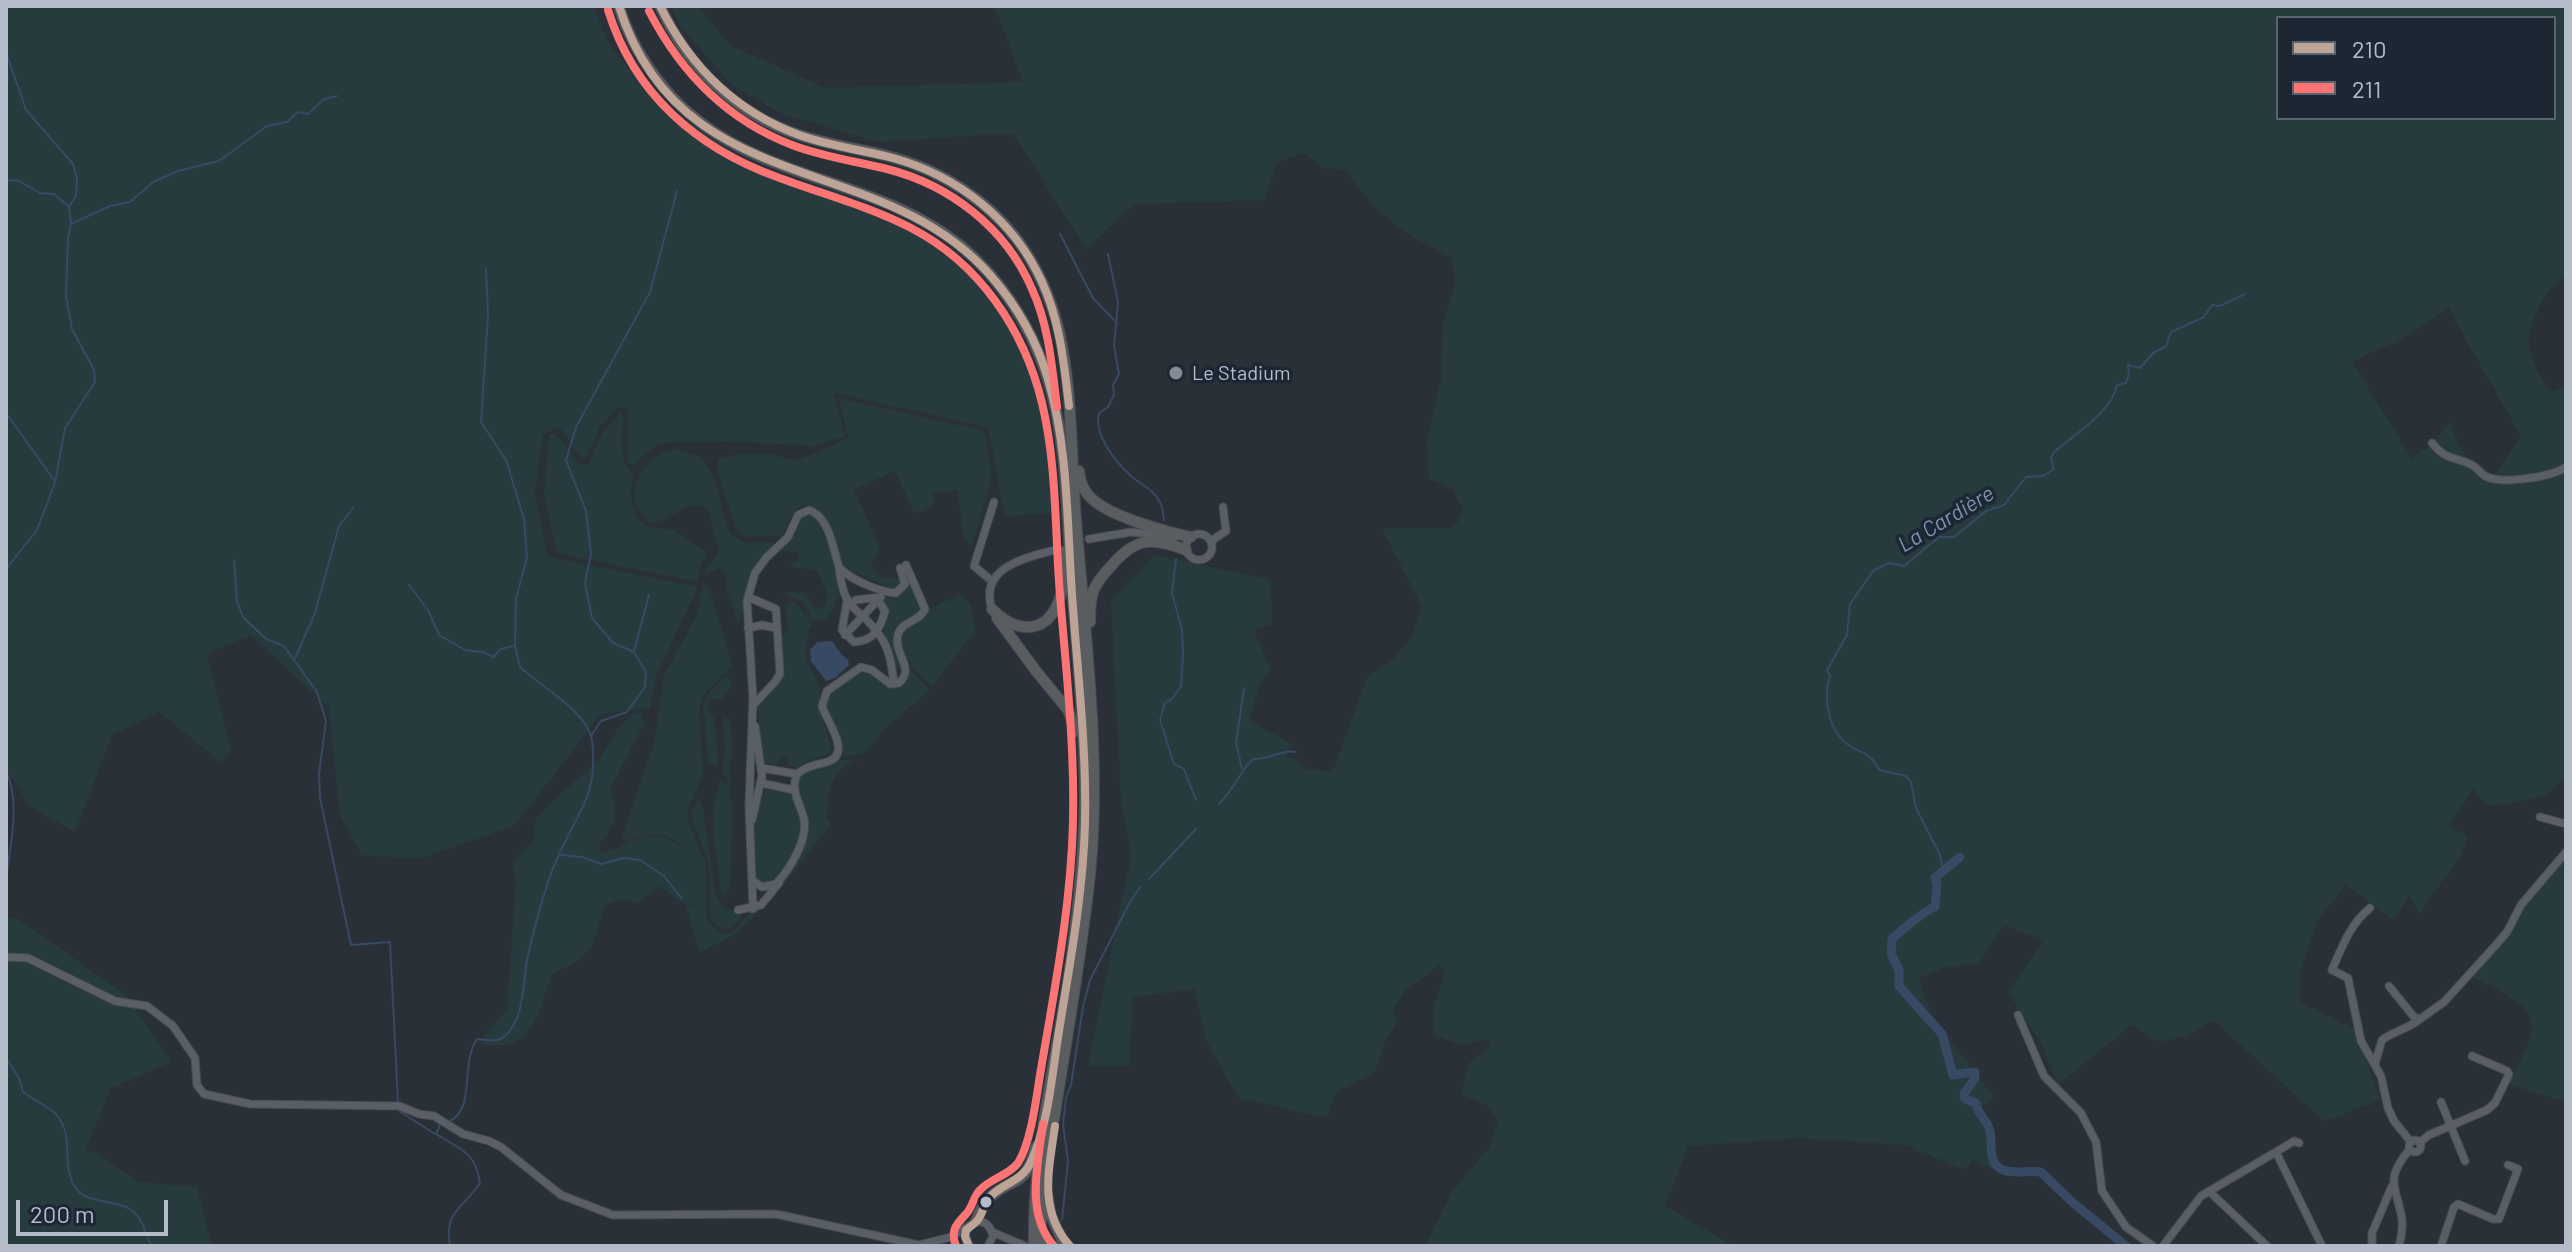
<!DOCTYPE html>
<html>
<head>
<meta charset="utf-8">
<style>
	body { margin:0 }
	#map { position:relative; width:2572px; height:1252px; overflow:hidden; background:#2a3038; font-family:Barlow,sans-serif }
	canvas { display:block }
	.frame { position:absolute; inset:0; border:8px solid #b4bcc9; pointer-events:none }
	.legend { position:absolute; left:2276px; top:16px; width:280px; height:104px; box-sizing:border-box; background:#1d2633; border:2px solid #59626f; margin:0; padding:10px 14px; list-style:none; font-size:24px; color:#b4bcc9 }
	.legend li { display:flex; align-items:center; gap:16px; height:40px }
	.legend b { width:40px; border:2px solid #59626f }
	.scale { position:absolute; left:16px; top:1200px; width:152px; height:36px; box-sizing:border-box; border:4px solid #b4bcc9; border-top:0; padding-left:10px; font-size:24px; line-height:28px; white-space:nowrap; color:#b4bcc9; -webkit-text-stroke:6px #1d2633; paint-order:stroke }
</style>
</head>
<body>
<div id="map">
<canvas width="2572" height="1252"></canvas>
<div class="frame"></div>
<ul class="legend">
<li><b style="height:10px;background:#bda496"></b>210</li>
<li><b style="height:10px;background:#fc7575"></b>211</li>
</ul>
<div class="scale">200 m</div>
</div>
<script>
const ctx = document.querySelector('canvas').getContext('2d');
ctx.lineJoin = 'round';
function paint(path, color) {
  ctx.fillStyle = color;
  ctx.fill(path, 'evenodd');
}
function trace(path, color, width, dash) {
  ctx.strokeStyle = color;
  ctx.lineWidth = width;
  ctx.lineCap = dash ? 'butt' : 'round';
  ctx.setLineDash(dash || []);
  ctx.stroke(path);
}
function label(font, color, halo, rows, align = 'center') {
  ctx.font = font + ' Barlow,sans-serif';
  ctx.lineWidth = 7;
  ctx.setLineDash([]);
  ctx.textBaseline = 'middle';
  ctx.strokeStyle = halo;
  ctx.fillStyle = color;
  for (const [text, x, y, turn = 0] of rows) {
    ctx.save();
    ctx.translate(x, y);
    ctx.rotate((+turn || 0) * Math.PI / 180);
    ctx.textAlign = isNaN(turn) ? turn : align;
    if (halo) ctx.strokeText(text, 0, 0);
    ctx.fillText(text, 0, 0);
    ctx.restore();
  }
}
const green = new Path2D(`
	M6 6H594L610 47 655 98 759 170 838 192 879 211 958 256 993 292 1033 367 1044 396 1052 513 1005 516 988 427 834 393 845 436 814 446 723 441 660 443 632 465 628 460V409L618 407 599 428 587 456 581 458 560 428 543 434 535 492 548 557 698 587 656 676 650 708 601 714 515 825 420 859 362 855 340 815 329 708 251 635 207 653 231 750 222 763 159 712 112 735 75 832 31 807 6 769Z
	M671 6H697L731 46 826 88 1023 82 1000 20 991 6H2566V276C2548 283 2526 327 2529 346 2533 363 2540 378 2550 392L2566 385V775L2548 794 2518 802 2488 806 2473 789 2449 826 2468 836 2460 856 2419 914 2409 895 2394 920 2345 885 2317 922 2300 972V1002L2355 1029 2380 1100 2324 1121 2213 1020 2187 1036 2159 1042 2132 1025 2058 1084 2041 1043 2008 992 2044 940 2004 925 1979 963 1946 967 1919 979 1931 1014 1994 1097 1981 1108C1994 1128 2003 1146 1992 1169L1972 1159 1965 1170 1905 1145 1799 1138 1688 1146 1665 1206 1733 1246H1425L1453 1191 1489 1148 1498 1120 1487 1106 1461 1094 1470 1062 1487 1051 1491 1039 1459 1045 1433 1034V1008L1445 974 1440 965 1404 991 1393 1009 1397 1022 1385 1042 1375 1072 1337 1091 1326 1118 1238 1098 1206 1040 1194 989 1133 997 1129 1066H1088L1131 856 1121 800 1111 601 1155 555 1271 580 1272 624 1254 631 1271 670 1260 685 1249 721 1291 743 1286 756 1308 770 1333 771 1367 678 1394 659 1411 637 1422 607 1382 528H1450L1457 523 1463 510 1452 489 1429 479 1427 441 1441 379 1443 323 1455 286 1452 258C1402 232 1378 217 1346 170L1323 168 1304 153 1277 163 1265 200 1134 204 1086 249 1013 133 877 142 783 114 732 85 681 27ZM2278 18H2554V118H2278ZM2449 306 2457 324 2521 436 2497 473 2493 475 2487 472V468L2484 470 2481 464C2460 458 2457 441 2450 422L2435 440 2412 459 2352 362 2410 335Z
	M839 398 984 431 991 469 989 490 971 547 963 536 958 490 933 493 934 505 915 514 895 471 854 489 880 549 871 563C882 581 880 575 898 579L900 583 898 588 893 589 845 568C837 554 822 482 794 512 788 518 788 528 782 535L747 537 737 532 717 470 718 460 741 453 769 454 797 461 848 438Z
	M620 413 624 416 621 440 624 462 633 477C628 495 632 512 644 526L672 530 704 550 706 555 700 566 698 582 557 553 544 494 549 435 556 434 580 465 589 464 603 431Z
	M671 450C726 450 714 505 732 535L747 543 773 542 774 544 752 572 740 621 737 620 727 592V574L720 568 706 574 705 571 719 552 708 509C689 497 671 521 651 523 619 502 639 460 671 450Z
	M806 513 814 514 817 518C830 551 853 591 825 621L813 620 803 602 780 592 805 593 814 607 823 608C833 592 821 586 818 570L788 567 799 560V552L779 551 791 539 801 516Z
	M907 572 922 609 895 634V645L904 670 901 671C890 662 886 642 884 630 882 616 889 617 883 599L887 595 902 592 906 586Z
	M702 585H705L711 594 732 665 702 697 699 712 703 774 688 809V821L706 865 707 920 719 933C738 935 739 921 751 912 757 908 768 901 772 899L735 935 699 952 686 907 696 904 698 901 687 906 658 886 639 903C594 891 606 919 592 945 583 962 567 966 552 975 536 1016 535 1053 480 1044 485 1030 500 1021 507 1008L516 881 512 864 535 839 533 832 536 817 600 758 617 730 632 714 641 712 645 722 610 789C620 816 616 823 599 845L600 851C610 853 614 849 623 845 649 832 665 833 687 851 670 831 650 833 627 841L622 837 654 744 664 676 698 613Z
	M961 595 971 603 975 631 932 686C917 671 898 656 902 632L925 617 928 609Z
	M791 601 798 605 812 625 809 628 805 658 820 686 819 707 832 750 830 753 809 760 796 768 789 765 786 757H780L777 765 762 762 757 704 781 675 784 677 780 636 788 631 786 606Z
	M909 668 930 689C918 704 903 711 889 724 879 734 873 745 862 754L844 756 825 704 828 692 860 670 871 673 885 687 898 689 908 679Z
	M726 677 731 679V688L721 700 712 698 706 706 714 718 718 755 716 768 708 761 703 703 710 691Z
	M722 712 731 723 733 758 730 759 729 773 731 774 729 798 733 804 730 884 725 898 721 891C716 852 707 818 720 780L727 784V777L722 773 725 747Z
	M840 760H857C828 774 828 788 827 819L831 824 773 898C781 876 802 858 808 835 812 815 794 798 800 778 811 764 826 768 840 760Z
	M766 789 792 796C810 832 799 850 777 881L761 884C744 869 754 807 766 789Z
	M698 797 703 808 715 893 722 906 741 914 740 920 726 930 715 925 710 917 709 864 691 815Z
	M2566 850V1102L2508 1084C2515 1069 2526 1053 2530 1038 2541 1003 2494 989 2470 976L2550 877Z
	M15 917 125 994 172 1062 111 1088 86 1148 140 1182 197 1187 212 1246H6V918Z`);
const water = new Path2D(`
	M832 641 841 654 848 660 849 665 835 678 826 681 811 661 810 650 817 642Z`);
const stream = new Path2D(`
	M6 52 26 110 73 164 77 179 76 196 69 207 71 224 68 238 66 296 72 329 94 370 95 382 65 428 55 483 37 530 6 569
	M6 180 19 181 40 193 54 194 69 207
	M71 224 110 206 130 202 153 182 178 171 219 161 267 126 287 122 298 112 308 114 324 99 337 96
	M1060 234 1093 298 1114 320
	M1108 254 1118 302 1114 346 1119 374 1113 385 1114 395 1108 407 1099 413C1093 435 1116 462 1132 477 1142 485 1154 490 1160 502 1163 507 1163 515 1164 520
	M6 413 54 480
	M1176 559 1172 593 1182 630 1183 655 1181 686 1172 699 1165 703 1160 720 1174 764 1184 769 1196 800
	M234 560 237 602 243 617 266 639 284 646 317 692 326 721 319 774 320 798 351 945 390 942 398 1102
	M409 585 428 610 439 635 465 650 482 652 494 657 500 649 513 646
	M634 651 649 595
	M295 658 315 613 339 526 353 508
	M591 736 601 721 627 712 645 687 646 672 634 652 613 643 592 618 585 583 591 554 586 511 566 460 576 427 650 292 677 191
	M1242 769 1236 743 1244 688
	M6 770C21 804 10 845 6 880
	M1219 804C1234 789 1239 773 1253 759 1269 760 1281 749 1296 752
	M561 855 582 857 601 864 624 858 640 860 664 876 682 899
	M1943 872 1940 855 1916 808 1911 782 1906 776 1879 770C1872 754 1863 754 1850 746 1828 732 1823 699 1830 676L1827 670 1847 635 1850 604 1873 571 1889 563 1904 566 1939 537H1954L1986 511 2004 505 2026 477 2043 476 2054 469 2051 458 2054 452C2075 434 2111 413 2117 385L2126 383 2129 374 2128 365 2140 368 2153 353 2166 346 2171 332 2204 317 2212 305 2220 306 2245 294
	M1149 879 1196 829
	M6 1058 19 1078 23 1092C36 1102 55 1108 62 1123 72 1142 62 1172 77 1190 91 1205 121 1199 135 1213 144 1221 145 1236 152 1246
	M399 1111 435 1134
	M450 1121C476 1108 460 1063 477 1039 487 1040 498 1043 506 1035 524 1018 523 984 527 960 535 924 544 888 559 854 579 811 599 792 592 740 587 711 540 686 520 667L515 646 516 599 527 557 524 519 506 460 481 422 488 315 486 269
	M440 1125 436 1134C460 1149 476 1152 480 1183 463 1209 444 1210 450 1246
	M1062 1220 1068 1161 1063 1124 1066 1098 1071 1085 1083 1007 1090 980 1131 900 1141 886`);
const river = new Path2D(`
	M1960 857 1935 878 1937 885 1935 907C1926 910 1900 931 1892 939L1891 953 1899 970V986L1942 1034 1953 1075 1975 1072V1078L1964 1094 1965 1099 1976 1103C1977 1115 1988 1120 1990 1131 1992 1139 1990 1148 1992 1156 1997 1180 2024 1169 2041 1172L2072 1202 2126 1246`);
const minor = new Path2D(`
	M2432 443C2446 460 2452 456 2470 464 2476 466 2479 472 2485 476 2501 485 2551 477 2566 467
	M1186 547a13 13 0 1 1 26 0a13 13 0 1 1-26 0Z
	M1089 539 1131 532 1175 537
	M1211 541 1226 531 1223 507
	M839 568C845 617 858 603 880 636 890 649 892 668 894 684
	M992 581 974 566 994 502
	M748 597 776 609 780 674 775 682 753 705
	M847 601 842 630 854 642C874 641 880 629 885 611L878 600
	M849 605 856 600 881 597
	M992 609C978 568 1026 557 1055 550
	M748 628 762 625 776 628
	M845 635 879 599
	M761 768 797 774
	M761 783 794 790
	M2540 817 2566 824
	M752 820 762 776 755 726
	M753 881 762 887 776 884C790 869 808 840 804 819 800 803 790 791 797 774 806 766 815 765 827 762 853 754 827 722 822 706L827 691 861 667 872 670 890 684 899 683C916 668 893 654 898 635 901 621 920 622 925 609L906 565
	M2370 908C2350 924 2342 947 2332 970L2348 978 2361 1041 2381 1076 2388 1108 2394 1121 2411 1142
	M753 909 749 806 753 698 747 601 755 573 766 558 788 537 798 515 809 510C829 516 833 549 839 567 850 580 880 592 896 593L905 584 900 568
	M738 910 761 905 779 883
	M6 957 28 958 115 1001 147 1006 173 1026 195 1058 197 1085 204 1094 250 1104 399 1106 419 1114 434 1116 463 1134 489 1141 501 1147 561 1195 613 1215 776 1214 919 1245 951 1237 970 1225
	M2389 986 2414 1017 2420 1019 2444 1002 2495 946 2507 932 2521 905 2566 852
	M2018 1015 2044 1076 2081 1113 2096 1142 2102 1191 2126 1227 2153 1246
	M2375 1064 2382 1040C2394 1031 2408 1029 2420 1019
	M2441 1102 2465 1161
	M2409 1146a6 6 0 1 1 12 0a6 6 0 1 1-12 0Z
	M2419 1143 2429 1135 2487 1110 2495 1103 2509 1074 2507 1071 2472 1056
	M2276 1152 2294 1141 2299 1143
	M2211 1193 2267 1246
	M992 1232 1025 1246
	M969 1246 965 1233C973 1217 989 1218 993 1236L988 1246
	M2163 1246 2201 1196 2276 1152 2322 1246
	M2372 1246V1233L2392 1186
	M2399 1246C2401 1238 2403 1228 2402 1220 2398 1189 2382 1181 2410 1149
	M2441 1246 2454 1207 2458 1204 2493 1219H2499L2518 1169 2508 1165`);
const highway = new Path2D(`
	M619 6C628 37 645 65 665 89 746 184 868 171 961 246 1001 279 1030 325 1046 373 1067 437 1066 505 1071 570 1076 646 1085 723 1085 799 1084 850 1079 903 1072 954 1059 1050 1032 1148 1034 1246
	M660 6C686 63 730 108 788 131 823 145 860 148 895 158 942 171 986 200 1016 238 1037 266 1051 298 1059 331 1072 388 1071 449 1075 507 1084 627 1102 754 1090 874 1082 952 1068 1030 1056 1107 1048 1153 1039 1199 1041 1246
	M1079 471C1080 482 1083 491 1092 499 1112 517 1163 531 1191 537
	M992 609C1013 631 1044 637 1058 603 1065 587 1064 569 1063 552
	M997 618 1036 671 1068 710 1076 731
	M1090 622C1090 593 1092 586 1112 565 1136 537 1153 537 1186 550
	M1047 1194 1051 1216 1065 1246
	M976 1221C980 1213 982 1204 989 1198 1013 1175 1024 1191 1036 1147`);
const bus1 = new Path2D(`
	M619 6C680 202 879 148 991 276 1017 306 1037 341 1048 379 1067 444 1067 512 1071 579 1076 661 1087 742 1085 824 1083 894 1070 963 1059 1031 1052 1074 1049 1122 1031 1162 1023 1180 1005 1183 992 1195 983 1202 984 1213 977 1221 974 1224 970 1227 966 1230L965 1237 969 1246
	M660 6C690 66 735 111 799 135 829 146 862 150 893 158 958 176 1014 220 1042 282 1060 321 1064 364 1069 406
	M1055 1126C1049 1169 1038 1211 1070 1246`);
const bus2 = new Path2D(`
	M608 10C634 94 697 148 777 177 822 194 868 206 911 228 979 263 1024 329 1042 403 1056 461 1055 522 1059 582 1065 662 1075 742 1073 822 1071 907 1054 992 1040 1075 1036 1100 1031 1142 1018 1163 1009 1175 992 1178 981 1189 973 1196 973 1207 966 1214 956 1225 950 1230 956 1246
	M649 11C681 73 727 120 792 145 823 157 855 161 887 169 950 185 1006 228 1032 289 1049 326 1052 367 1057 407
	M1043 1124C1038 1163 1025 1214 1054 1246`);
const markers = [
	[1176,373,8,"#848b96"],
	[986,1202,7,"#b4bcc9"]
];
const poiNames = [
	["Le Stadium",1192,373]
];
const waterNames = [
	["La Cardière",1946,519,-31]
];
paint(green, '#273a3e');
paint(water, '#384963');
trace(stream, '#384963', 2);
trace(river, '#384963', 9);
trace(minor, '#484c53', 9);
trace(highway, '#474c53', 12);
trace(minor, '#5a5e66', 7);
trace(highway, '#5a5d60', 10);
trace(bus1, '#bda496', 8);
trace(bus2, '#fc7575', 8);
for (const [x, y, r, color] of markers) {
  const dot = new Path2D();
  dot.arc(x, y, r, 0, 2 * Math.PI);
  ctx.fillStyle = color;
  ctx.fill(dot);
  trace(dot, '#1d2633', 3);
}
label('20px', '#b4bcc9', '#1d2633', poiNames, 'left');
label('italic 22px', '#7c92b1', '#1d2633', waterNames);
</script>
</body>
</html>
